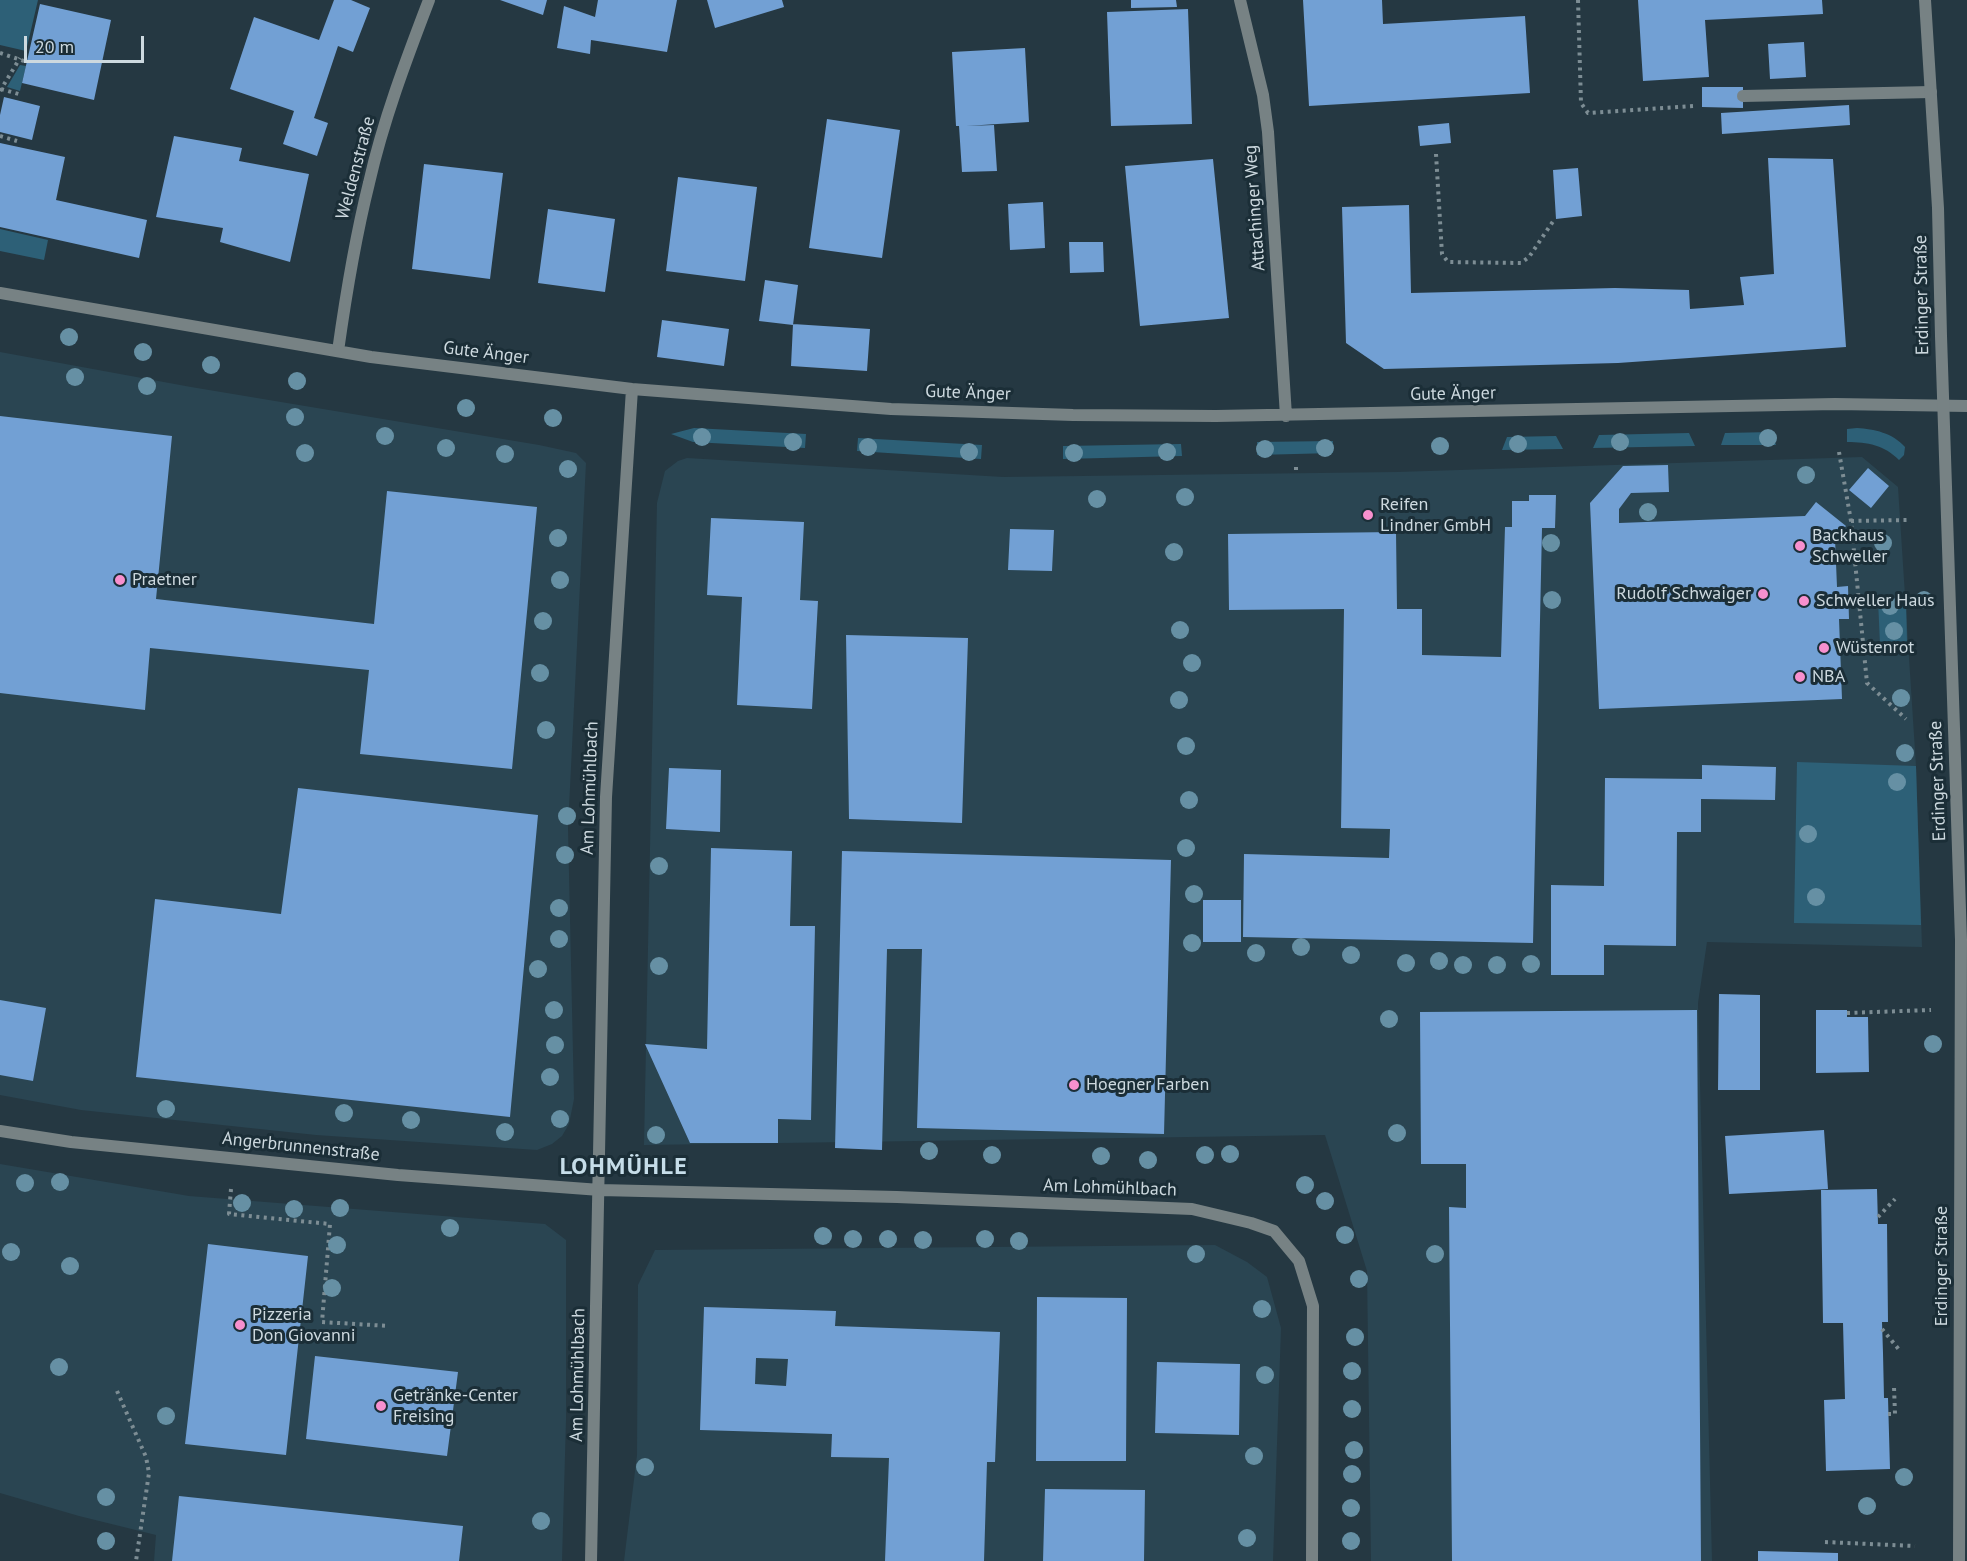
<!DOCTYPE html>
<html>
<head>
<meta charset="utf-8">
<style>
	body { margin:0 }
	#map { position:relative; width:1967px; height:1561px; overflow:hidden; background:#253842; font-family:"PT Sans",sans-serif }
	canvas { display:block }
	.scale { position:absolute; left:24px; top:36px; width:120px; height:27px; box-sizing:border-box; border:3px solid #cdd9df; border-top:0; padding-left:8px; font-size:18px; line-height:21px; white-space:nowrap; color:#cdd9df; -webkit-text-stroke:4px #1b2e37; paint-order:stroke }
</style>
</head>
<body>
<div id="map">
<canvas width="1967" height="1561"></canvas>
<div class="scale">20 m</div>
</div>
<script>
const ctx = document.querySelector('canvas').getContext('2d');
ctx.lineJoin = 'round';
function paint(path, color) {
  ctx.fillStyle = color;
  ctx.fill(path, 'evenodd');
}
function trace(path, color, width, dash) {
  ctx.strokeStyle = color;
  ctx.lineWidth = width;
  ctx.lineCap = dash ? 'butt' : 'round';
  ctx.setLineDash(dash || []);
  ctx.stroke(path);
}
function label(font, color, halo, rows, align = 'center') {
  ctx.font = font + ' "PT Sans",sans-serif';
  ctx.lineWidth = 6;
  ctx.setLineDash([]);
  ctx.textBaseline = 'middle';
  ctx.strokeStyle = halo;
  ctx.fillStyle = color;
  for (const [text, x, y, turn = 0] of rows) {
    ctx.save();
    ctx.translate(x, y);
    ctx.rotate((+turn || 0) * Math.PI / 180);
    ctx.textAlign = isNaN(turn) ? turn : align;
    if (halo) ctx.strokeText(text, 0, 0);
    ctx.fillText(text, 0, 0);
    ctx.restore();
  }
}
const built = new Path2D(`
	M0 352 191 387 539 445 576 453 586 463 568 828 574 1099 569 1124 562 1136 552 1144 537 1150 316 1135 81 1110 0 1095Z
	M1862 457 1898 487 1916 766 1922 947 1707 942 1698 1003 1712 1561H1371L1367 1271 1325 1135 644 1145 657 503 665 471 678 461 687 458 1003 477 1397 472Z
	M0 1164 189 1196 545 1224 566 1240V1420L562 1561H154L156 1535 79 1516 0 1493Z
	M1215 1245 1247 1262 1267 1277 1281 1328 1273 1561H624L637 1455 638 1285 655 1250Z`);
const green = new Path2D(`
	M0 0H38L26 51 0 45Z
	M20 65 26 66 20 91 7 87Z
	M0 229 48 240 44 260 0 251Z
	M694 428 806 434 805 448 693 442 671 434Z
	M1857 428C1874 429 1893 433 1905 447L1904 455 1899 460C1884 445 1868 442 1847 442V429Z
	M1772 432 1776 445H1721L1725 433Z
	M1689 433 1695 446 1593 448 1599 435Z
	M1556 436 1563 449 1502 450 1507 437Z
	M858 438 982 445 981 459 857 451Z
	M1333 441V453L1257 455V442Z
	M1181 444 1182 456 1063 459V446Z
	M1906 599 1907 643 1880 644 1878 600Z
	M1797 762 1916 766 1921 925 1794 923Z`);
const building = new Path2D(`
	M334 0H351L370 8 353 52 338 46 314 118 328 123 317 156 283 144 294 111 230 89 254 17 319 40Z
	M500 0H547L543 15Z
	M598 0H677L667 52 591 40 590 54 557 48 564 6 595 17Z
	M707 0H782L784 7 715 28Z
	M1131 0H1176L1177 7 1131 8Z
	M1303 0H1382L1383 24 1525 16 1530 93 1309 106Z
	M1638 0H1822L1823 14 1705 20 1709 77 1643 81Z
	M40 4 111 20 94 100 22 83Z
	M1188 9 1192 124 1111 126 1107 12Z
	M1804 42 1806 77 1770 79 1768 44Z
	M1025 48 1029 122 966 126 994 125 997 171 962 172 959 126H956L952 52Z
	M1702 87H1743V108L1702 107Z
	M4 97 40 106 32 140 0 132V115Z
	M1849 105 1850 125 1722 134 1721 113Z
	M827 119 900 130 882 258 809 248Z
	M1449 123 1451 143 1420 146 1418 126Z
	M174 136 242 148 239 161 309 174 290 262 220 242 223 228 156 217Z
	M0 143 65 157 56 200 147 220 139 258 0 227Z
	M1768 158 1833 159 1846 347 1618 363 1384 369 1346 343 1342 207 1409 205 1411 293 1615 288 1689 290 1690 309 1744 305 1740 277 1774 274Z
	M1213 159 1229 318 1140 326 1125 166Z
	M424 164 503 173 490 279 412 269Z
	M1578 168 1582 216 1556 219 1553 170Z
	M678 177 757 187 745 281 666 271Z
	M1043 202 1045 248 1010 250 1008 204Z
	M548 209 615 219 605 292 538 283Z
	M1069 242H1103L1104 272 1070 273Z
	M765 280 798 285 793 325 759 321Z
	M662 320 729 329 724 366 657 357Z
	M793 324 870 329 867 371 791 366Z
	M0 416 172 436 156 599 374 624 387 491 537 507 512 769 360 754 369 670 150 648 145 710 0 693Z
	M1668 465 1669 492 1631 493 1619 509V523L1805 516 1816 502 1846 526 1835 539 1837 587 1848 586 1849 619H1839L1842 699 1599 709 1590 503 1623 466Z
	M1868 468 1889 486 1871 508 1849 490Z
	M1529 495H1556L1555 528H1542L1533 943 1243 937 1244 854 1389 858 1390 829 1341 828 1344 609 1229 610 1228 534 1396 532 1397 609H1422V655L1501 657 1505 527H1512V501H1529Z
	M711 518 804 522 800 600 818 601 812 709 737 705 742 597 707 595Z
	M1010 529 1054 530 1052 571 1008 570Z
	M846 635 968 638 962 823 849 819Z
	M1702 765 1776 767 1775 800 1701 799V832H1677L1676 946 1604 945V975H1551V885L1604 886 1605 778 1702 779Z
	M669 768 721 770 720 832 666 829Z
	M298 788 538 815 510 1117 136 1077 155 899 281 914Z
	M711 848 792 851 790 926H815L811 1120 778 1119V1143H690L645 1044 707 1049Z
	M842 851 1171 860 1164 1134 917 1128 922 949H887L882 1150 835 1148Z
	M1203 900H1241V942H1203Z
	M1719 994 1760 995V1090H1718Z
	M0 1000 46 1008 33 1081 0 1075Z
	M1697 1010 1701 1561H1452L1449 1207 1466 1208V1164H1421L1420 1012Z
	M1816 1010H1847V1017H1868L1869 1072 1816 1073Z
	M1824 1130 1828 1189 1729 1194 1725 1136Z
	M1877 1189 1878 1224H1887L1888 1322H1882L1883 1353 1884 1398H1888L1890 1469 1826 1471 1824 1400 1845 1399 1843 1323H1823L1821 1190Z
	M208 1244 308 1256 286 1455 185 1444Z
	M1037 1297 1127 1298 1126 1461H1036Z
	M704 1307 836 1311 835 1326 1000 1332 995 1462H987L984 1561H885L889 1458 831 1457 832 1434 700 1430ZM756 1358 788 1359 786 1386 755 1384Z
	M315 1356 458 1372 447 1456 306 1439Z
	M1157 1362 1240 1364 1239 1435 1155 1433Z
	M1045 1489 1145 1490 1144 1561H1043Z
	M179 1496 463 1526 459 1561H172Z
	M1758 1551 1838 1553V1561H1758Z`);
const path = new Path2D(`
	M1578 0 1581 103 1588 113 1693 106
	M0 53 27 62
	M1 89 22 95
	M0 91 20 58
	M0 136 17 141
	M1436 154 1442 254 1448 262 1521 263 1529 257 1554 220
	M1839 452 1851 521 1867 683 1906 719
	M1296 467V473
	M1851 521 1909 520
	M1840 648 1915 650
	M1847 1013 1931 1010
	M231 1189 229 1214 330 1224 322 1322 389 1326
	M1878 1217 1895 1199
	M1882 1329 1901 1352
	M117 1391 146 1457 149 1473 136 1561
	M1888 1414H1895L1894 1387
	M1825 1542 1915 1546`);
const service = new Path2D(`
	M1743 96 1931 92`);
const minor = new Path2D(`
	M1240 0 1263 95 1268 132 1286 416
	M0 293 371 357 632 389 891 409 1073 415 1216 416 1835 404 1967 406
	M338 351C346 294 355 239 369 183 383 121 406 60 429 0
	M0 1131 71 1142 398 1175 600 1190 897 1197 1192 1209 1251 1223 1274 1231 1299 1261 1313 1306 1312 1561
	M591 1561 606 797 632 389`);
const tertiary = new Path2D(`
	M1925 0 1938 208 1941 336 1961 940 1959 1561`);
const trees = [
	[69,337],
	[143,352],
	[211,365],
	[75,377],
	[297,381],
	[147,386],
	[466,408],
	[295,417],
	[553,418],
	[385,436],
	[702,437],
	[1768,438],
	[793,442],
	[1620,442],
	[1518,444],
	[1440,446],
	[868,447],
	[446,448],
	[1325,448],
	[1265,449],
	[969,452],
	[1167,452],
	[305,453],
	[1074,453],
	[505,454],
	[568,469],
	[1806,475],
	[1185,497],
	[1097,499],
	[1648,512],
	[558,538],
	[1551,543],
	[1883,543],
	[1174,552],
	[560,580],
	[1552,600],
	[1924,600],
	[1890,606],
	[543,621],
	[1180,630],
	[1894,631],
	[1192,663],
	[540,673],
	[1901,698],
	[1179,700],
	[546,730],
	[1186,746],
	[1905,753],
	[1897,782],
	[1189,800],
	[567,816],
	[1808,834],
	[1186,848],
	[565,855],
	[659,866],
	[1194,894],
	[1816,897],
	[559,908],
	[559,939],
	[1192,943],
	[1301,947],
	[1256,953],
	[1351,955],
	[1439,961],
	[1406,963],
	[1531,964],
	[1463,965],
	[1497,965],
	[659,966],
	[538,969],
	[554,1010],
	[1389,1019],
	[1933,1044],
	[555,1045],
	[550,1077],
	[166,1109],
	[344,1113],
	[560,1119],
	[411,1120],
	[505,1132],
	[1397,1133],
	[656,1135],
	[929,1151],
	[1230,1154],
	[992,1155],
	[1205,1155],
	[1101,1156],
	[1148,1160],
	[60,1182],
	[25,1183],
	[1305,1185],
	[1325,1201],
	[242,1203],
	[340,1208],
	[294,1209],
	[450,1228],
	[1345,1235],
	[823,1236],
	[853,1239],
	[888,1239],
	[985,1239],
	[923,1240],
	[1019,1241],
	[337,1245],
	[11,1252],
	[1196,1254],
	[1435,1254],
	[70,1266],
	[1359,1279],
	[332,1288],
	[1262,1309],
	[1355,1337],
	[59,1367],
	[1352,1371],
	[1265,1375],
	[1352,1409],
	[166,1416],
	[1354,1450],
	[1254,1456],
	[645,1467],
	[1352,1474],
	[1904,1477],
	[106,1497],
	[1867,1506],
	[1351,1508],
	[541,1521],
	[1247,1538],
	[106,1541],
	[1351,1541]
];
const markers = [
	[1368,515,6,"#f790ce"],
	[1800,546,6,"#f790ce"],
	[120,580,6,"#f790ce"],
	[1763,594,6,"#f790ce"],
	[1804,601,6,"#f790ce"],
	[1824,648,6,"#f790ce"],
	[1800,677,6,"#f790ce"],
	[1074,1085,6,"#f790ce"],
	[240,1325,6,"#f790ce"],
	[381,1406,6,"#f790ce"]
];
const streetNames = [
	["Weldenstraße",356,168,-75],
	["Attachinger Weg",1255,208,-94],
	["Erdinger Straße",1922,295,-91],
	["Gute Änger",486,353,7],
	["Gute Änger",968,393,2],
	["Gute Änger",1453,394,-1],
	["Erdinger Straße",1938,781,-92],
	["Am Lohmühlbach",590,788,-88],
	["Angerbrunnenstraße",301,1147,6],
	["Am Lohmühlbach",1110,1188,2],
	["Erdinger Straße",1942,1266,-90],
	["Am Lohmühlbach",578,1375,-89]
];
const poiNames = [
	["Reifen",1380,505],
	["Lindner GmbH",1380,526],
	["Backhaus",1812,536],
	["Schweller",1812,557],
	["Praetner",132,580],
	["Rudolf Schwaiger",1751,594,"right"],
	["Schweller Haus",1816,601],
	["Wüstenrot",1836,648],
	["NBA",1812,677],
	["Hoegner Farben",1086,1085],
	["Pizzeria",252,1315],
	["Don Giovanni",252,1336],
	["Getränke-Center",393,1396],
	["Freising",393,1417]
];
const districtNames = [
	["LOHMÜHLE",624,1167]
];
paint(built, '#2a4552');
paint(green, '#2d6077');
paint(building, '#72a0d4');
trace(path, '#7d8d94', 4, [3, 4.5]);
trace(service, '#778284', 12);
trace(minor, '#778284', 12);
trace(tertiary, '#778284', 12);
ctx.fillStyle = '#6690a4';
for (const [x, y] of trees) {
  ctx.beginPath();
  ctx.arc(x, y, 9, 0, 2 * Math.PI);
  ctx.fill();
}
for (const [x, y, r, color] of markers) {
  const dot = new Path2D();
  dot.arc(x, y, r, 0, 2 * Math.PI);
  ctx.fillStyle = color;
  ctx.fill(dot);
  trace(dot, '#1b2e37', 2);
}
label('18px', '#cdd9df', '#1b2e37', streetNames);
label('18px', '#cdd9df', '#1b2e37', poiNames, 'left');
ctx.letterSpacing = '1.5px';
label('bold 24px', '#c6dde9', '#1b2e37', districtNames);
ctx.letterSpacing = '0px';
</script>
</body>
</html>
